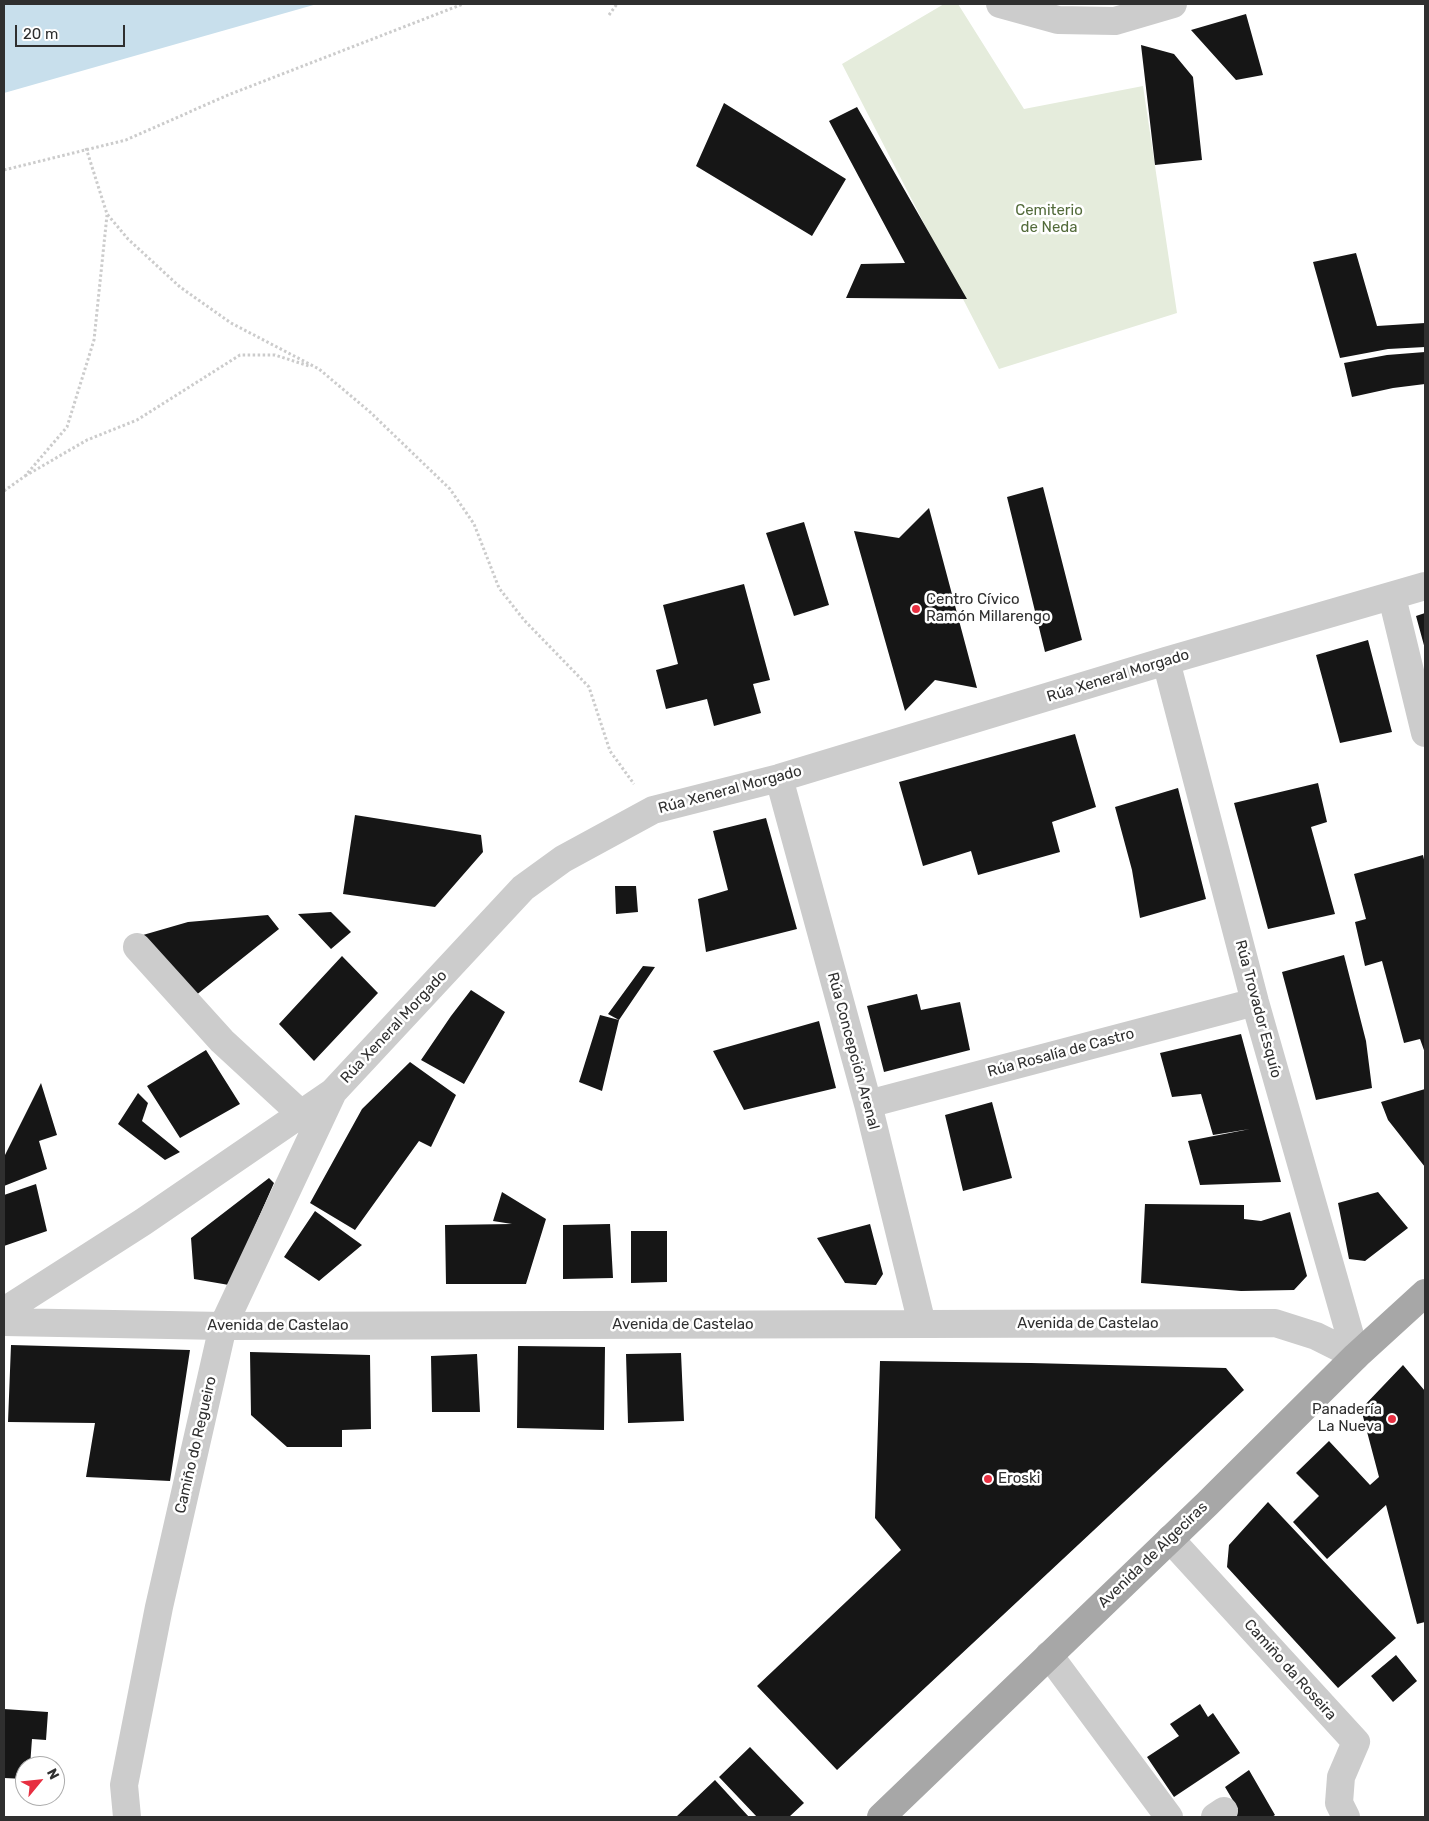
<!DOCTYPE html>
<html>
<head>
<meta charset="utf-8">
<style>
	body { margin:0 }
	#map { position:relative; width:1429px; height:1821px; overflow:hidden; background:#fff; font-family:Rubik,sans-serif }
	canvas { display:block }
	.frame { position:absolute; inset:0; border:5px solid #2f2f2f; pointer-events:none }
	.north { position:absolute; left:15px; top:1756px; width:50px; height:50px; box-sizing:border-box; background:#fff; border:1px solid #acacac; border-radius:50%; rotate:62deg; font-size:14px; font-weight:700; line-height:20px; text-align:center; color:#2f2f2f }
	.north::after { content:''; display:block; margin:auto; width:18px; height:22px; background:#e72f41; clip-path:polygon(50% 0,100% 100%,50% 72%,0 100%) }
	.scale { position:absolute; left:15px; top:25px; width:110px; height:22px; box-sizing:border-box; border:2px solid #2f2f2f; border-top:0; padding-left:6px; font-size:15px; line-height:18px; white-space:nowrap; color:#2f2f2f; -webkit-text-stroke:4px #fff; paint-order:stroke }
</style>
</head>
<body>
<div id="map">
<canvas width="1429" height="1821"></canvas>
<div class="frame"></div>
<div class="north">N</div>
<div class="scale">20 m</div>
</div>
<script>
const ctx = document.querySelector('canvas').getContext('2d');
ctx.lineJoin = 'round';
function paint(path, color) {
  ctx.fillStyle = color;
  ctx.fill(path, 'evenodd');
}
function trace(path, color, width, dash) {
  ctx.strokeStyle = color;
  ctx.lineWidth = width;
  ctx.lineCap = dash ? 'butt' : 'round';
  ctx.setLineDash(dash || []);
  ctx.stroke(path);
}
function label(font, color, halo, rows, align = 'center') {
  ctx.font = font + ' Rubik,sans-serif';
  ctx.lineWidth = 5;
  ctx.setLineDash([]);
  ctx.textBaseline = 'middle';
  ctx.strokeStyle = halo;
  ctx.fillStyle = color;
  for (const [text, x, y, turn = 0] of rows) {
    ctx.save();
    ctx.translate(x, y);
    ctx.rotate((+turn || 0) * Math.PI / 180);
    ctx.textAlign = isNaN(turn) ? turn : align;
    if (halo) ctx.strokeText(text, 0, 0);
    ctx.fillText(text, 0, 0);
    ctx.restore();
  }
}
const green = new Path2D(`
	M944 4H958L1024 109 1143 86 1177 313 999 369 842 64Z`);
const water = new Path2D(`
	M4 4H317L4 93Z`);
const building = new Path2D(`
	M1246 14 1263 75 1236 80 1191 30Z
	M1141 45 1174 54 1193 77 1202 160 1155 165Z
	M724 103 846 179 812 236 696 166Z
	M857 107 967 299 846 298 861 264 905 263 829 121Z
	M1356 253 1377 326 1425 323V347L1388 349 1340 358 1313 262Z
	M1425 352V384L1393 388 1352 397 1344 363 1387 355Z
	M1043 487 1082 640 1045 652 1007 497Z
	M929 508 977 688 935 680 905 711 854 531 899 538Z
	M804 522 829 605 794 616 766 533Z
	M744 584 770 680 753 684 761 713 714 726 707 699 666 709 656 670 678 664 663 605Z
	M1425 613V649L1416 616Z
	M1368 640 1392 732 1340 743 1316 655Z
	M1075 734 1096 807 1052 822 1060 852 978 875 971 851 923 866 899 782Z
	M1318 783 1327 822 1311 827 1335 914 1268 929 1234 803Z
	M1178 788 1206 899 1140 918 1132 870 1115 807Z
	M355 815 481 835 483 852 435 907 343 894Z
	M766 818 797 929 706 952 698 899 728 890 713 831Z
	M1423 855 1425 864V1053L1420 1039 1404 1043 1382 961 1365 966 1355 922 1366 919 1354 874Z
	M615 886H636L638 912 616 914Z
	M331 912 351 932 331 949 298 914Z
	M268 915 279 929 195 996 143 935 188 922Z
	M1344 955 1366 1041 1372 1088 1316 1100 1282 972Z
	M342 956 378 993 314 1061 279 1024Z
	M643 966 655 967 619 1020 602 1091 579 1082 600 1015 619 1020 608 1014Z
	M471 990 505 1012 464 1084 421 1060 451 1016Z
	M917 994 921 1010 960 1002 970 1050 884 1072 867 1006Z
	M819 1021 836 1088 744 1110 713 1051Z
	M1241 1034 1281 1182 1200 1185 1188 1141 1250 1129 1213 1135 1201 1094 1172 1097 1160 1053Z
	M206 1050 240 1104 180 1138 147 1086Z
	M410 1062 456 1095 431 1147 419 1141 355 1230 310 1203 362 1109Z
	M41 1083 57 1135 39 1141 47 1169 4 1186V1157Z
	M1425 1089V1167L1388 1120 1381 1102Z
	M138 1093 148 1103 142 1121 180 1152 165 1160 118 1124Z
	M992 1102 1012 1178 963 1191 945 1115Z
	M269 1178 274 1183 229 1285 194 1279 191 1238Z
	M36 1184 47 1231 4 1246V1195Z
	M502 1192 546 1219 526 1284H446L445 1225 512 1224 493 1221Z
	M1378 1192 1408 1228 1365 1261 1349 1259 1338 1203Z
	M1145 1204 1244 1205V1219L1261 1221 1290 1212 1307 1276 1294 1290 1241 1291 1141 1283Z
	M315 1211 362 1245 319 1281 284 1257Z
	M610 1224 613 1278 563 1279V1225Z
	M870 1224 883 1274 876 1285 845 1283 817 1238Z
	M631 1231H667V1282L631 1283Z
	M11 1345 190 1350 170 1481 86 1477 95 1423 8 1422Z
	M518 1346 605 1347 604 1430 517 1428Z
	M250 1352 370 1355 371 1429 342 1430V1447H287L251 1415Z
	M681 1353 684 1421 628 1423 626 1354Z
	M477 1354 480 1412H432L431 1356Z
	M880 1361 1031 1363 1226 1368 1244 1390 837 1770 757 1686 901 1550 875 1518Z
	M1403 1365 1425 1391V1622L1417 1624 1386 1505 1327 1559 1293 1522 1319 1496 1296 1473 1329 1441 1370 1485 1379 1477 1361 1409Z
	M1268 1502 1396 1638 1338 1688 1227 1567 1229 1545Z
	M1396 1655 1417 1681 1393 1702 1371 1676Z
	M1200 1704 1208 1717 1213 1713 1240 1753 1174 1797 1147 1757 1179 1736 1170 1724Z
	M4 1709 48 1712 46 1740 32 1739 30 1766H25V1779L4 1778Z
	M750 1747 804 1803 789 1817H757L719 1777Z
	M1249 1770 1275 1815 1272 1817H1234L1232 1815 1238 1809 1225 1787Z
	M715 1780 749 1817H676Z`);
const path = new Path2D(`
	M609 15 617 4
	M86 148 107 214 128 239 180 287 231 323 319 369 370 412 450 489 474 524 499 588 524 620 589 687 610 751 634 784
	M4 170 126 140 228 95 463 4
	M25 476 87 440 137 420 240 355H275L309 366
	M4 491 25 476 67 427 94 340 107 215`);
const minor = new Path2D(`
	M1000 4 1058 20 1115 21 1173 4
	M1392 597 1425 733
	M1166 661 1255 1002 1356 1356
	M779 778 868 1104 922 1324
	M137 947 222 1041 300 1113
	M868 1104 1255 1002
	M4 1311 143 1222 333 1092 523 888 563 859 653 810 779 778 1166 661 1425 586
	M4 1322 223 1326 1275 1323 1316 1336 1356 1356
	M1170 1539 1356 1742 1341 1777 1339 1803 1346 1817
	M1049 1655 1169 1817
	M127 1817 124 1785 159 1607 223 1326 333 1092
	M1215 1817 1224 1811`);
const major = new Path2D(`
	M881 1817 1207 1504 1356 1356 1425 1293`);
const markers = [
	[916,609,5,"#e72f41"],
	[1392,1419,5,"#e72f41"],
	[988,1479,5,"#e72f41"]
];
const parkNames = [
	["Cemiterio",1049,211],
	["de Neda",1049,228]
];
const poiNames = [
	["Centro Cívico",926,600],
	["Ramón Millarengo",926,617],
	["Panadería",1382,1410,"right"],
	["La Nueva",1382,1427,"right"],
	["Eroski",998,1479]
];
const streetNames = [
	["Rúa Xeneral Morgado",1118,676,-17],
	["Rúa Xeneral Morgado",730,790,-15],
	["Rúa Trovador Esquío",1258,1009,75],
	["Rúa Xeneral Morgado",394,1027,-47],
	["Rúa Concepción Arenal",853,1051,75],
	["Rúa Rosalía de Castro",1061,1053,-15],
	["Avenida de Castelao",1088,1324],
	["Avenida de Castelao",683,1325],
	["Avenida de Castelao",278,1326],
	["Camiño do Regueiro",196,1445,-77],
	["Avenida de Algeciras",1153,1555,-44],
	["Camiño da Roseira",1290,1670,48]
];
paint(green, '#e5ecdc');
paint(water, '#c8dfec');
paint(building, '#161616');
trace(path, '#ccc', 3, [2.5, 2.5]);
trace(minor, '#ccc', 28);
trace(major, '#a7a7a7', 28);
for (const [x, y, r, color] of markers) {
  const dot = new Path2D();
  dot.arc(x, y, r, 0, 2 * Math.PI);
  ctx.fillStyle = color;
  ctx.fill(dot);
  trace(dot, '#fff', 2);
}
label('15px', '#536b3b', '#fff', parkNames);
label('15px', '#2f2f2f', '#fff', poiNames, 'left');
label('15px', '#2f2f2f', '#fff', streetNames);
</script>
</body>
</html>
